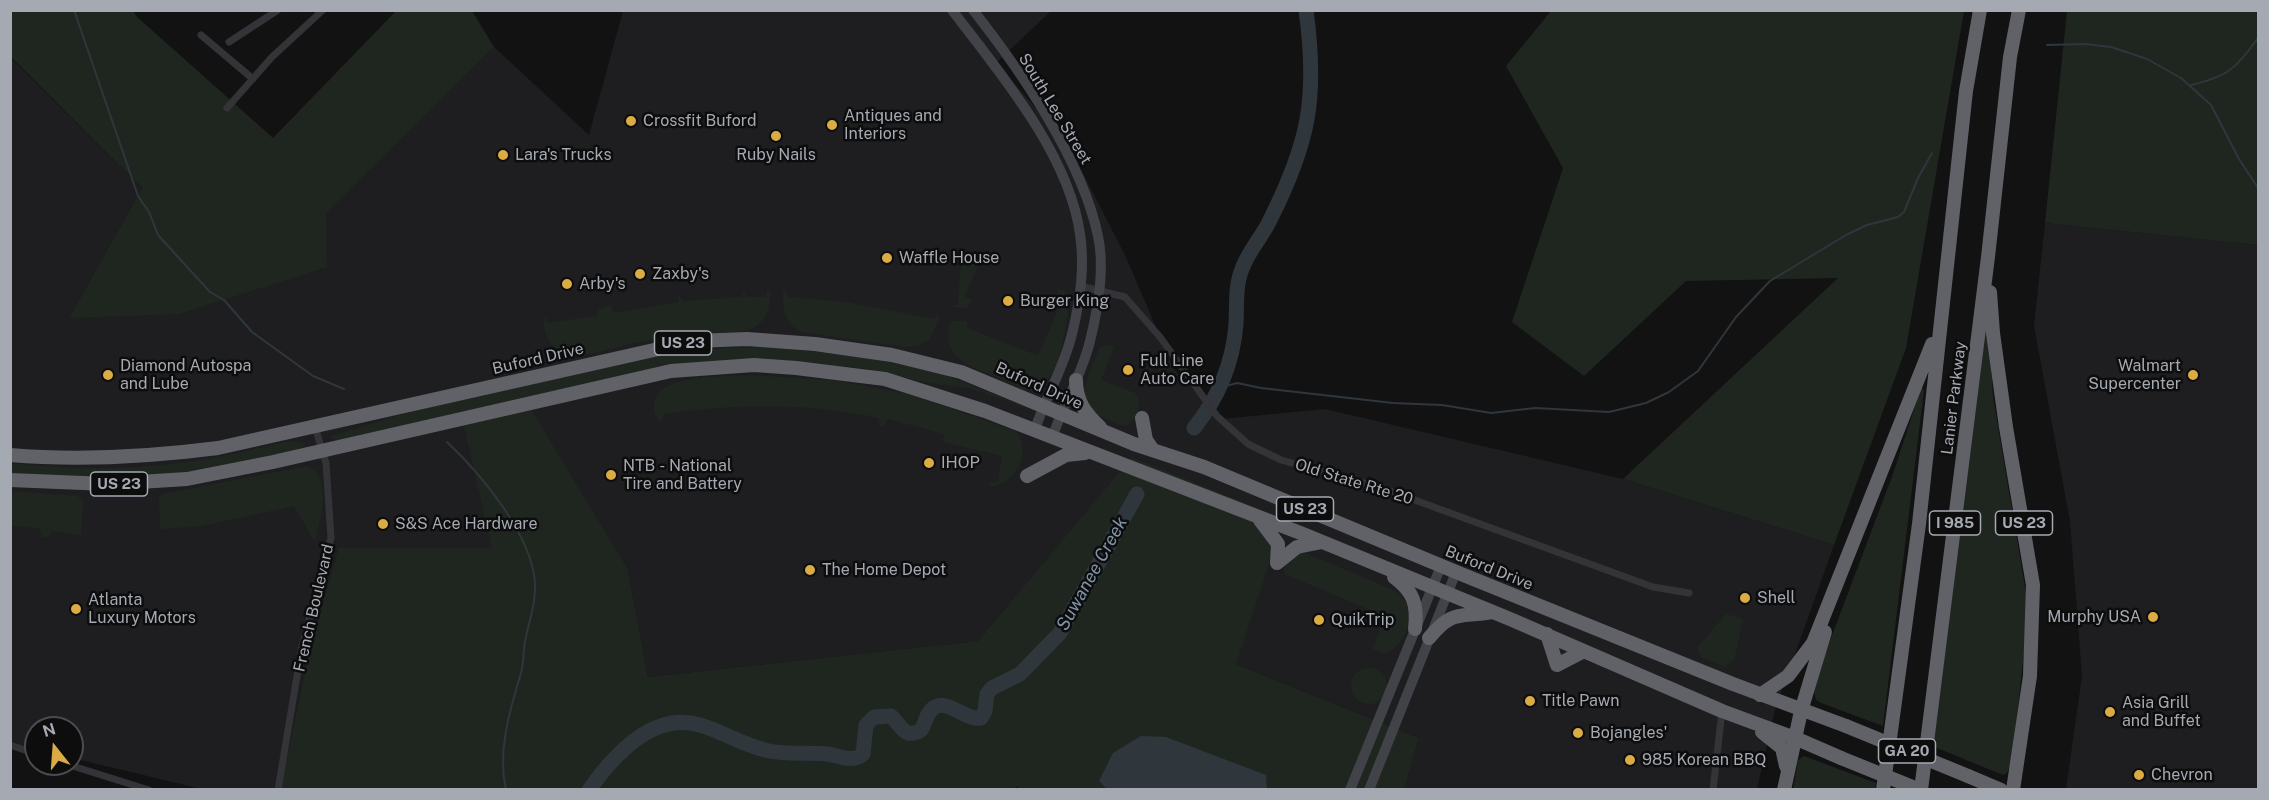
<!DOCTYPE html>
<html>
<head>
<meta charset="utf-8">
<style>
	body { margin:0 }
	#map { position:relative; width:2269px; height:800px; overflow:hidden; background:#121213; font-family:"Public Sans",sans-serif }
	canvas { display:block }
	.frame { position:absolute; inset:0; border:12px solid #a5a9b2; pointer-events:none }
	.north { position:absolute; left:24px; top:716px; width:60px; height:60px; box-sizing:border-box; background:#0d0d0e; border:2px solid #4a4b50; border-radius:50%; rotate:343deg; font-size:16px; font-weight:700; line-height:24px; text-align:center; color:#a5a9b2 }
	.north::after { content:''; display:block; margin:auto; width:21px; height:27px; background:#daac43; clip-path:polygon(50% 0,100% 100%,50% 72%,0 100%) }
</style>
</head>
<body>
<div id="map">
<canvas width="2269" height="800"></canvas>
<div class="frame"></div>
<div class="north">N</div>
</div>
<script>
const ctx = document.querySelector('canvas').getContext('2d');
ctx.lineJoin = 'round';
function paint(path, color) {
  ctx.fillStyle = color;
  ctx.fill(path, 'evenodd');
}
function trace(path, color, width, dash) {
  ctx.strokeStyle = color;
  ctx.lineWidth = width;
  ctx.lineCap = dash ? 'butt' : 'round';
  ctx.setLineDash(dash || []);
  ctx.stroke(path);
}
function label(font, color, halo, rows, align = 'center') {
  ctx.font = font + ' "Public Sans",sans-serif';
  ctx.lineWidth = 5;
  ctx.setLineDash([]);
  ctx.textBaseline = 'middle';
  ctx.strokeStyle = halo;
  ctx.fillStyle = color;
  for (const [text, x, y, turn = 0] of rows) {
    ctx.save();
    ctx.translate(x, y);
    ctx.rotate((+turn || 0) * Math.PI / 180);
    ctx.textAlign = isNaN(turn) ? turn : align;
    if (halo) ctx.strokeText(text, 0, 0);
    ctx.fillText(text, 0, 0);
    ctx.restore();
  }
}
const built = new Path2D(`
	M623 11H1051L996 63 1068 144 1125 255 1174 369 1222 419 1325 409 1623 479 1834 545 1775 710 1757 789H1404L1419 738 1236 664 1202 487 1133 457 978 641 648 677 628 570 492 548 308 657 280 789H202L72 758V728H36V749L11 744 10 57 142 188 69 318 325 213 494 47 589 135Z
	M2045 223 2258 245V789H2066L2082 676 2070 521 2034 326Z`);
const green = new Path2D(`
	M10 11H134L136 16 273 138 396 11H472L494 47 326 213 327 267 179 314 69 318 142 188 11 57Z
	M1551 11H1964L1906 348 1834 545 1623 479 1838 278 1686 281 1584 376 1512 322 1563 168 1506 66Z
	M2067 11H2258V245L2045 223Z
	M954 258 985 260 989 263 987 267 978 265 965 297 972 300 966 308 951 307 958 304 961 263 954 261Z
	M1057 289 1064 290 1069 296C1067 324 1062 369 1041 389L1025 391C995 369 935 370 951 321H967V328L1036 355 1040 352 1060 305Z
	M744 290 746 297H766L767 290 771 292C769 312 766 325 745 331 710 333 675 336 640 342 621 345 587 358 568 355 552 351 540 331 545 316L548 323 596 316 599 309 610 305 614 313 678 302 679 294 683 301 742 297Z
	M786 290 788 297 846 302 934 319 938 313 939 318 930 339 920 345 905 347 802 332C785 324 783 310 783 293Z
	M1987 301 1993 397 2026 593V634L2012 761 2007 773 2003 775 1932 746Z
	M1109 345 1114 347 1101 380 1135 393C1144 402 1136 422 1125 426 1070 409 1082 390 1100 347Z
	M767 347 870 357 938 372 1029 409 969 388 929 383 863 368 781 360 643 371 524 398 628 570 648 677 978 641 1132 457 1284 519 1236 664 1419 738 1404 790H1023L1017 787 1009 790H280L308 657 339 548H492L461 413 342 442 331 438V436L417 410 648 357 722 348Z
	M750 375 831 380 909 394 1015 431C1034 452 1016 483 990 487L988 483 998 482 1002 456 943 442 944 434 888 419 883 427 880 425 878 418C807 402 734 404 663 414L661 422C654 416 653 409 655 400 664 373 726 377 750 375Z
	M1921 388 1924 390 1883 726 1821 703 1816 700 1814 692 1825 654 1893 474Z
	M289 441 305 443V445L295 452 249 463 146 479 11 476V463C78 471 150 470 217 457 242 453 265 446 289 441Z
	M307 466C334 475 320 522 315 542L294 506 202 526 160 529 159 498 163 494Z
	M11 491 78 496 83 502 81 535 52 531 48 537H42L40 529 11 525Z
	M1300 551 1394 590C1421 606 1407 648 1384 653L1373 649 1385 616 1284 574 1285 563Z
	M1726 614 1741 618 1743 622 1734 660 1725 667 1701 657 1697 648Z
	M1351 686a18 18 0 1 1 36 0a18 18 0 1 1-36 0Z
	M1804 756 1876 783 1875 789 1793 790 1798 760Z`);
const water = new Path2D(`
	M1141 736 1166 737 1266 775 1267 789H1107L1099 781 1113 753Z`);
const stream = new Path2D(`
	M74 10 138 196 149 212 158 235 210 292 224 300 252 332 313 376 344 389
	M2047 45 2085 44 2111 47 2147 59 2181 78 2211 105 2239 159 2258 188
	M2191 85C2229 76 2235 69 2258 38
	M1222 387 1237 383 1261 388 1393 403 1442 405 1491 413 1535 408 1609 412 1646 403 1669 392 1698 371 1736 317 1770 281 1846 235 1867 225 1898 217 1904 212 1918 178 1932 153
	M447 442C481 474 532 535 535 583 536 604 529 621 525 641 523 652 524 663 521 673 510 710 497 751 506 790`);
const river = new Path2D(`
	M1194 428C1219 397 1233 363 1236 324 1237 306 1235 286 1242 269 1248 252 1261 238 1269 222 1309 143 1318 98 1306 10
	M589 790C613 756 653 711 700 725 724 732 744 746 769 751 788 755 808 752 828 754 839 756 854 763 863 754L866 725 874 717 891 716C901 725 904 740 921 730 925 725 925 718 929 713 943 692 963 721 981 718L985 711 987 694 992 688 1020 674 1060 633 1137 494`);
const street = new Path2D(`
	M201 35 253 79
	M229 42 278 10
	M227 108 272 57 323 10
	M1080 286 1125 297 1160 337 1217 416 1248 444 1281 460 1379 487 1653 587 1689 593
	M10 745 36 754
	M66 764 149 790
	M278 790 302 646 331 538 326 463 315 427
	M1713 790 1722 711`);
const secondary = new Path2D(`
	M952 10C1000 73 1069 154 1080 234 1085 266 1080 302 1072 334 1064 368 1045 398 1034 432
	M973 10C1021 71 1082 160 1098 236 1105 268 1098 309 1090 341 1082 375 1063 405 1052 438
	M1350 790 1441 566
	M1369 790 1456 572`);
const highway = new Path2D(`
	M1990 292 1993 333 2006 427 2033 585 2030 676 2013 790
	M1076 380C1076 401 1085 413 1100 427
	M1142 418 1146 440 1153 450
	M10 455C81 461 148 457 218 448L694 341 747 339 815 344 892 355 961 372 1134 444 1204 467 1461 574 1733 684 1846 726
	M1027 476 1066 455 1085 453
	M10 480 107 484 187 479 273 462 671 371 754 365 796 368 885 379 985 411 1303 534 1510 619 1722 711 1795 738 1841 758
	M1260 520 1278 544 1277 563
	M1277 563 1297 547 1322 542
	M1394 577C1413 591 1418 604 1415 629
	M1547 634 1557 665 1584 651
	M1429 638C1453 609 1459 618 1492 612
	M1760 695 1788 676 1813 643 1932 344
	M1762 732 1782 748 1786 766
	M1968 776 2001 790
	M1784 790 1801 711 1825 632
	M1883 790 1919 524 1966 91 1980 10
	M1921 790 1988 257 2010 57 2019 10`);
const highwayBridge = new Path2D(`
	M1846 726 1968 776
	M1841 758 1920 790`);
const markers = [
	[631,121,6,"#daac43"],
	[832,125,6,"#daac43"],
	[776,136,6,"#daac43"],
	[503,155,6,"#daac43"],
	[887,258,6,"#daac43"],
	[640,274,6,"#daac43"],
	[567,284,6,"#daac43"],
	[1008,301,6,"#daac43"],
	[1128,370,6,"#daac43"],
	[108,375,6,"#daac43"],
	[2193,375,6,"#daac43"],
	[929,463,6,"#daac43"],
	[611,475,6,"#daac43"],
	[383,524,6,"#daac43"],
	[810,570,6,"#daac43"],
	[1745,598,6,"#daac43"],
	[76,609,6,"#daac43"],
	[2153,617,6,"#daac43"],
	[1319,620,6,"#daac43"],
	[1530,701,6,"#daac43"],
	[2110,712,6,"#daac43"],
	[1578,733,6,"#daac43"],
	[1630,760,6,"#daac43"],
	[2139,775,6,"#daac43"]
];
const shields = [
	[683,343,57],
	[119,484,57],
	[1305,509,57],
	[1955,523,51],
	[2024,523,57],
	[1907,751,57]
];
const shieldNames = [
	["US 23",683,343],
	["US 23",119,484],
	["US 23",1305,509],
	["I 985",1955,523],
	["US 23",2024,523],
	["GA 20",1907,751]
];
const streetNames = [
	["South Lee Street",1055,109,59],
	["Buford Drive",538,359,-13],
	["Buford Drive",1039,386,24],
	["Lanier Parkway",1954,398,-83],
	["Old State Rte 20",1354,482,17],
	["Buford Drive",1489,568,22],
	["French Boulevard",314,608,-77]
];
const poiNames = [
	["Antiques and",844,116],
	["Interiors",844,134],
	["Crossfit Buford",643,121],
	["Lara's Trucks",515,155],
	["Ruby Nails",776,155,"center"],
	["Waffle House",899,258],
	["Zaxby's",652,274],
	["Arby's",579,284],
	["Burger King",1020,301],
	["Full Line",1140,361],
	["Auto Care",1140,379],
	["Diamond Autospa",120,366],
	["and Lube",120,384],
	["Walmart",2181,366,"right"],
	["Supercenter",2181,384,"right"],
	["IHOP",941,463],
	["NTB - National",623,466],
	["Tire and Battery",623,484],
	["S&S Ace Hardware",395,524],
	["The Home Depot",822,570],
	["Shell",1757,598],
	["Atlanta",88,600],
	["Luxury Motors",88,618],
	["Murphy USA",2141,617,"right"],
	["QuikTrip",1331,620],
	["Title Pawn",1542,701],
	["Asia Grill",2122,703],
	["and Buffet",2122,721],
	["Bojangles'",1590,733],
	["985 Korean BBQ",1642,760],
	["Chevron",2151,775]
];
const waterNames = [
	["Suwanee Creek",1092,574,-61]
];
paint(built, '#1e1e20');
paint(green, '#1f2620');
paint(water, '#2f363c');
trace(stream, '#2f363c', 2);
trace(river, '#2f363c', 15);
trace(street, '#343438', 7);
trace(secondary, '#424348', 10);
trace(highway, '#606268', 14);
trace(highwayBridge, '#606268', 14);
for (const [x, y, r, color] of markers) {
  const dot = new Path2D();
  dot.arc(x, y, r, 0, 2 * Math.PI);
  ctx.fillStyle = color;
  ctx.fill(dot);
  trace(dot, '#0d0d0e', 2);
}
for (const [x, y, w] of shields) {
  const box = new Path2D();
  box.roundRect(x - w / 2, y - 12, w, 24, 4.5);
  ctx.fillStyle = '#0d0d0e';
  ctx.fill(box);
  trace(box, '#a5a9b2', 1.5);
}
label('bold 15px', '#a5a9b2', null, shieldNames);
label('16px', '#a5a9b2', '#0d0d0e', streetNames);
label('16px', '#a5a9b2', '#0d0d0e', poiNames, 'left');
label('italic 18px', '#8095a9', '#0d0d0e', waterNames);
</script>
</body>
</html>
